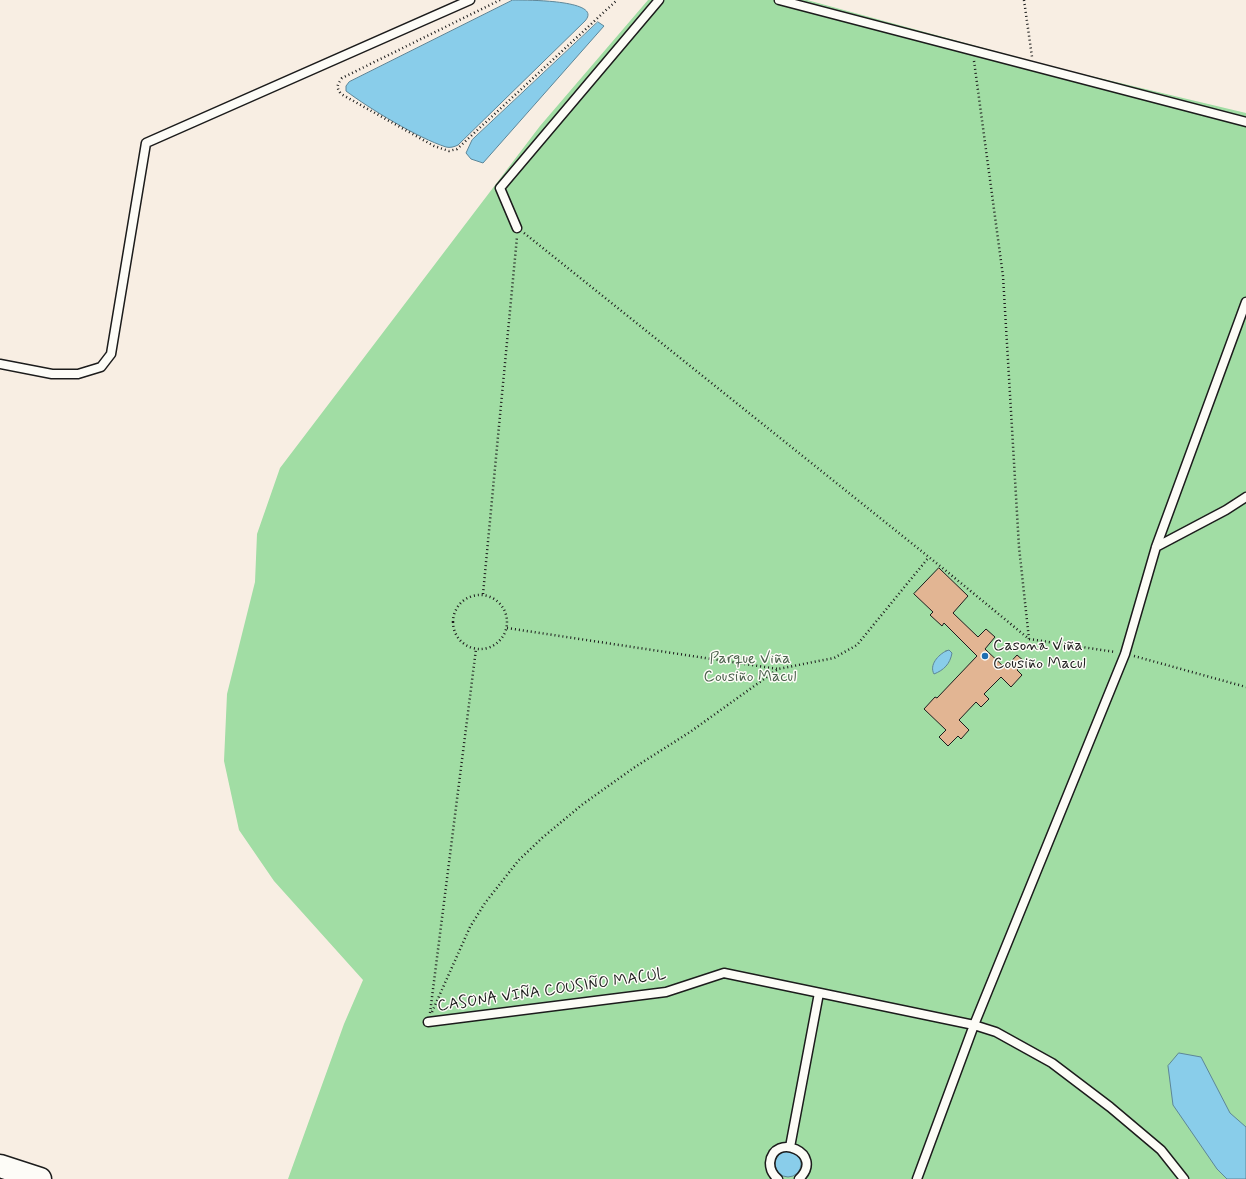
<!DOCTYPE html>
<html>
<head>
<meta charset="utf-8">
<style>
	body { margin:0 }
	canvas { display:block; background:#f8eee3 }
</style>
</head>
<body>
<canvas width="1246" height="1179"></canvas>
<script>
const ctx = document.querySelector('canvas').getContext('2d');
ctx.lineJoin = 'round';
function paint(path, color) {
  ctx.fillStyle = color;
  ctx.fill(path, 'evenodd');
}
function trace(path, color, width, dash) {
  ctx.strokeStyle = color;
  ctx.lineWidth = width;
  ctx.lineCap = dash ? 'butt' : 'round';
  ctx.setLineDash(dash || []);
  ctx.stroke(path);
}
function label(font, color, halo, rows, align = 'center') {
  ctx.font = font + ' Mynerve,sans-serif';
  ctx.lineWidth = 3;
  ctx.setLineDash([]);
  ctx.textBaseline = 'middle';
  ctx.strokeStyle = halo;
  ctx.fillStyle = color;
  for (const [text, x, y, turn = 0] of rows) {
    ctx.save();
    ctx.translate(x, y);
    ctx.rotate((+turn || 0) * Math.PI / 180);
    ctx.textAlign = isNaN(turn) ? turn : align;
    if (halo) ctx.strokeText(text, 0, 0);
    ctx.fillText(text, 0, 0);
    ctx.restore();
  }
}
const green = new Path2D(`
	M648 0H807L1057 68 1246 113V1179H288L344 1024 363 980 274 881 239 830 224 761 227 694 255 582 257 534 280 468 540 126Z`);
const water = new Path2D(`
	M513 0C528 0 604 0 585 21L458 145C454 147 450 148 446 147 418 138 370 109 346 91V86L349 82Z
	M598 22 604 26 483 163 471 159 466 153 472 140Z
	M946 651 949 650 952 653C950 664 944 670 934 674 929 665 938 655 946 651Z
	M1179 1053 1201 1057 1230 1113 1246 1127V1179H1227L1217 1169 1173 1105 1168 1066Z
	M775 1164a13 13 0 1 1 26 0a13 13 0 1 1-26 0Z`);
const building = new Path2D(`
	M939 568 968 596 953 613 978 637 986 629 995 637 985 649 1005 668 1017 655 1025 662 1017 670 1022 675 1011 687 1001 677 984 694 989 699 981 707 976 702 959 720 969 730 961 739 958 736 948 746 939 737 946 730 924 709 935 697 937 698 977 656 944 623 942 626 930 615 933 612 914 594Z`);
const path = new Path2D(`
	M500 0 342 78C337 85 336 87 341 94L434 146 449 151 457 149 617 0
	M1024 0 1032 57
	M974 61 1003 276 1019 547 1029 639
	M524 233 945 570 1029 639 1115 652
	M483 594 517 237
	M453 622a27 27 0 1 1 54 0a27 27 0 1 1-54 0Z
	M507 628 778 669
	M1134 656 1246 687
	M432 1012 470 927 485 903 518 861 542 838 583 804 635 767 690 732 778 669 834 658 857 645 929 557
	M430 1013 476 649`);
const lane = new Path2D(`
	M779 0 1246 122
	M517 228 500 188 659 0
	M0 364 52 374H78L101 367 111 354 146 143 470 0
	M1156 547 1226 510 1246 497
	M428 1022 666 992 724 973 974 1025 996 1032 1052 1063 1110 1107 1161 1150 1184 1179
	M790 1147 819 993
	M778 1179C773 1175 770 1170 770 1163 773 1131 826 1153 799 1179
	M917 1179 974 1025 1125 654 1156 547 1246 302`);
const secondary = new Path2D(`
	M0 1166 40 1179`);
const markers = [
	[985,656,4,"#1f6fb2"]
];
const poiNames = [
	["Casona Viña",993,647],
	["Cousiño Macul",993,665]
];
const parkNames = [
	["Parque Viña",750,660],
	["Cousiño Macul",750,678]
];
const streetNames = [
	["CASONA VIÑA COUSIÑO MACUL",552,991,-8]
];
paint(green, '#a1dda4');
paint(water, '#89cdea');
trace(water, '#5d8698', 1);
paint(building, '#e2b593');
trace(building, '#1c1c1c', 1);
trace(lane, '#1c1c1c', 11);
trace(secondary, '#1c1c1c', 25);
trace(path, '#1c1c1c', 2.5, [1, 3]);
trace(lane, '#fdfcf7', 8);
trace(secondary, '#fdfcf7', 22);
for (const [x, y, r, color] of markers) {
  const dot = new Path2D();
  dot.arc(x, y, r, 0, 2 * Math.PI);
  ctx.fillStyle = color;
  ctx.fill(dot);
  trace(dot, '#fdfcf7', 1.5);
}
label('16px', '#1c1c1c', '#fdfcf7', poiNames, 'left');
label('16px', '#4b604c', '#fdfcf7', parkNames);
label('16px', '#1c1c1c', '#fdfcf7', streetNames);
</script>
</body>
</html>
